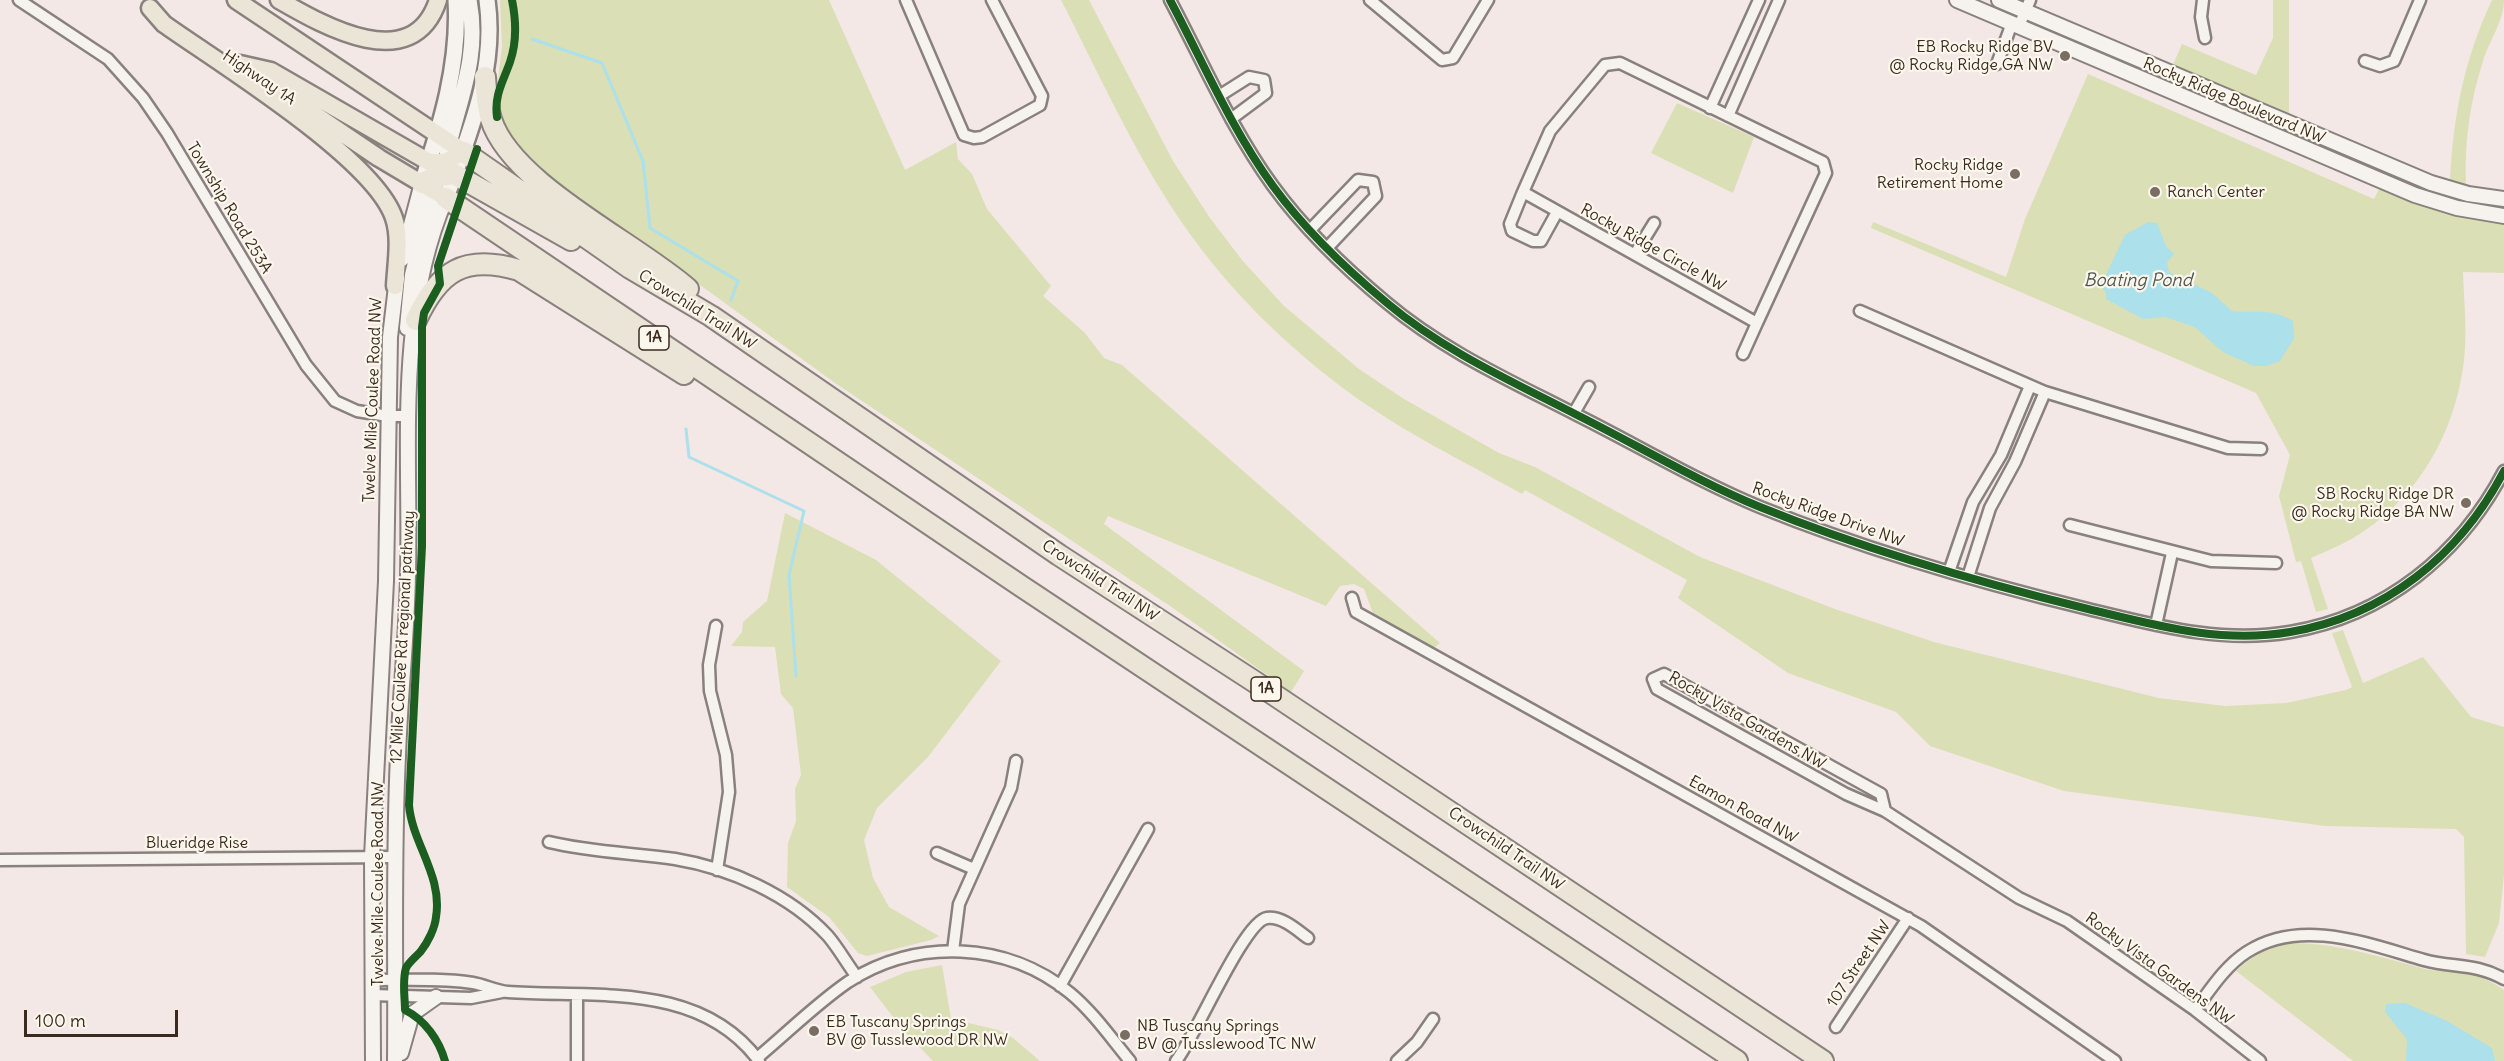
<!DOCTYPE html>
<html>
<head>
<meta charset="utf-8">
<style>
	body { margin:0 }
	#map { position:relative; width:2504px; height:1061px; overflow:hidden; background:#f3e8e6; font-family:Delius,sans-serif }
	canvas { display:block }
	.scale { position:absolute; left:24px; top:1010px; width:154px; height:27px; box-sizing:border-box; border:3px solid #3b2a1e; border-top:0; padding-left:8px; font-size:18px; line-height:21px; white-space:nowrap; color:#3b2a1e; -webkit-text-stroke:4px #fbf7ec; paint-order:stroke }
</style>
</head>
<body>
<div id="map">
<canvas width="2504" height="1061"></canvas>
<div class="scale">100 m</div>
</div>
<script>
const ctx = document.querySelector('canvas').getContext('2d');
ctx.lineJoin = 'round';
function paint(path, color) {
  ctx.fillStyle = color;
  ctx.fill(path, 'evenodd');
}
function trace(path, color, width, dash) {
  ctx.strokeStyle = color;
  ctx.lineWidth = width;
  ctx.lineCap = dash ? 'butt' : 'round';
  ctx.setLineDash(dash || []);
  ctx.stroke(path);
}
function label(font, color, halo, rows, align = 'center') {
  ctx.font = font + ' Delius,sans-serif';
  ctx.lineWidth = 4.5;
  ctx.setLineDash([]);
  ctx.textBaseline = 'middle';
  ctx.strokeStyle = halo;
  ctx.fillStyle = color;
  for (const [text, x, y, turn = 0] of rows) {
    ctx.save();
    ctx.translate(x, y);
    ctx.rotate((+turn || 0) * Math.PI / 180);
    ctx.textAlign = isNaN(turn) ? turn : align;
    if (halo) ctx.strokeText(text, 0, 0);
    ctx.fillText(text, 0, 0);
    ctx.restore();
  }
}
const green = new Path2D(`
	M500 0H829L905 170 956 142 958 159 972 174 987 209 1051 286 1043 296 1085 333 1104 358 1122 365 1440 643 1433 649 1374 616 1364 589 1354 584 1340 586 1326 606 1108 516 1104 524 1304 671 1291 692 1173 608 835 383 532 163 519 152 501 121 496 96 502 46Z
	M1061 0H1089L1173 161 1210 218 1242 260 1283 305 1359 369 1404 399 1499 453 1535 467 1700 557 1835 609 1934 642 2159 698 2225 706 2286 703 2346 690 2352 687 2332 633 2343 630 2363 683 2423 657 2471 717 2504 727V875L2499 923 2485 957 2466 954 2464 837 2456 829 2325 826 2064 791 1930 746 1896 712 1788 673 1682 601 1678 598 1687 580 1525 490 1522 494C1463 461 1401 431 1347 391 1285 345 1229 290 1185 227 1136 157 1100 76 1061 0Z
	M2273 0H2289V117L2172 67 2182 44 2256 75 2273 38Z
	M2492 0H2504C2504 21 2489 41 2483 61 2470 101 2464 144 2466 185L2450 181C2453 117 2464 59 2492 0Z
	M2088 74 2374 199 2380 187 2504 222V273L2463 272C2464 303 2468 337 2463 368 2453 434 2420 493 2364 531 2349 542 2329 550 2311 558L2328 609 2316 612 2301 561 2296 562 2279 496 2290 455 2256 393 1871 228 1873 222 2006 277 2025 219Z
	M1677 103 1754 137 1733 193 1651 153Z
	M785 513 876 560 1001 661 928 757 877 808 864 840 873 878 889 907 939 936 931 940 867 956 858 953 829 917 787 887 788 843 796 821 795 789 801 775 793 708 781 694 775 647 731 646 742 632 743 622 767 601Z
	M2289 943C2334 942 2381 957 2425 969 2437 972 2450 969 2462 971 2475 973 2493 982 2504 990V1061H2353L2236 971C2252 956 2267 948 2289 943Z
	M942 965 951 1019 998 1030 1013 1038 1040 1061H933L903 1030 870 987 906 972Z`);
const water = new Path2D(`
	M2148 222 2157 223 2166 246 2174 254 2167 262 2169 272 2212 293 2232 311C2256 314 2270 307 2293 321L2294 338 2280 361 2266 366H2254L2223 352 2195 327 2165 317 2143 319 2106 299V293L2101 285 2125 235Z
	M2405 1003 2447 1021 2492 1048 2495 1061H2406L2407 1039 2385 1012 2386 1004Z`);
const stream = new Path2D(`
	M532 39 602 63 643 161 650 228 738 281 731 300
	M686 429 689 457 804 511 789 575 796 676`);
const minor = new Path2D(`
	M19 0 108 59 143 98 167 133 306 365 335 401 357 411 388 416H409
	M906 0 964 135 974 138 982 137 1040 105 1042 96 992 0
	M1170 0C1203 62 1231 128 1273 186 1305 230 1346 269 1387 303 1444 351 1511 381 1577 415 1637 445 1699 482 1760 507 1866 550 1977 582 2088 609 2155 625 2220 644 2290 632 2385 616 2460 555 2504 471
	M1370 0 1442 60 1453 58 1488 0
	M2203 0 2201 17 2205 38
	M2019 26 2030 0
	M2365 61 2380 66 2394 61 2420 0
	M1620 63 1823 162 1826 173 1757 323 1523 192 1550 131 1605 65Z
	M1997 64 2012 23
	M1219 96 1249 77 1264 80 1266 93 1231 119
	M1710 108 1759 0
	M1728 116 1779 0
	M1523 192 1510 224 1512 231 1533 241H1541L1557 212
	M1310 230 1358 180 1373 182 1376 196 1327 248
	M1635 254 1654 223
	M1860 311 2045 392 2228 448 2261 449
	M1743 354 1757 323
	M1574 413 1589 387
	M2070 525 2211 561 2276 563
	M1949 572 1973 502 2001 455 2030 386
	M1968 577 1990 508 2015 462 2045 392
	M1352 598 1356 612 1921 926 2115 1061
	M2156 625 2172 553
	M716 626 709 665 710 691 726 755 729 792 717 870
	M1885 811 1881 794 1664 674 1653 679 1657 689 1846 794 1885 811 2019 898 2067 921 2195 1010 2260 1061
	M549 842C590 852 633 853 675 859 730 868 790 895 828 936 839 949 847 964 857 977
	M937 853 974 869
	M0 860 395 857
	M953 951 959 904 1011 788 1016 761
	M372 980C405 980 441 978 473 983 485 985 496 991 508 992 595 998 700 981 759 1061
	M1060 986 1148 829
	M372 995 471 998 502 992
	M577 995V1061
	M2195 1010C2210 990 2225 966 2247 952 2301 917 2368 944 2424 960 2453 968 2476 963 2504 979
	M1836 1027 1908 918
	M757 1058C787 1033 816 1004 848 982 916 938 1007 941 1070 993 1093 1012 1111 1038 1130 1061
	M1176 1061C1196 1036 1244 921 1267 918 1282 916 1297 930 1308 938
	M1397 1061 1417 1042 1433 1019`);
const tertiary = new Path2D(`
	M1957 0 2415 195 2457 208 2504 216
	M1999 0 2431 183 2468 194 2504 199
	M402 259 422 183
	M407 328 412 275 435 182
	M401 1053 412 1014 436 997
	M373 1061 372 857 386 581 390 337 397 278
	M395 1061C396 959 393 858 398 756 400 696 407 636 408 575 411 450 395 316 446 198`);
const secondary = new Path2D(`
	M447 152C459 99 480 57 469 0
	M422 183C441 124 460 63 456 0
	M446 198C469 134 497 70 487 0`);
const primary = new Path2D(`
	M236 0 464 152 445 162H429L271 71 240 64
	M279 0C324 26 413 77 438 0
	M150 8 164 24C219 63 374 158 394 218 401 238 396 265 395 286
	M247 69 379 158 446 198`);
const motorway = new Path2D(`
	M485 77C486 91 487 106 491 119 511 184 636 243 688 289
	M464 152 630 268 711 316 1059 555 1255 682 1823 1061
	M422 183 436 177 454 174 571 240
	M446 198 1021 586 1737 1061
	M416 320C439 271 464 254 519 270L684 374`);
const cycleway = new Path2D(`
	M1170 0C1203 62 1231 128 1273 186 1305 230 1346 269 1387 303 1444 351 1511 381 1577 415 1637 445 1699 482 1760 507 1866 550 1977 582 2088 609 2155 625 2220 644 2290 632 2385 616 2460 555 2504 471
	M497 117C494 95 503 82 510 62 517 42 516 20 512 0
	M445 1061C439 1040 425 1020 405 1010 405 997 402 981 406 968 409 962 417 956 421 951 428 942 435 928 436 917 443 876 412 843 409 805L422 546V327L424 313 440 284 438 266 477 149`);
const markers = [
	[2065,56,6,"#7b6c64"],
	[2015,174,6,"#7b6c64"],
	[2155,192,6,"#7b6c64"],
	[2466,503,6,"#7b6c64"],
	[814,1031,6,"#7b6c64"],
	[1125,1035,6,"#7b6c64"]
];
const shields = [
	[654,338,30],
	[1266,689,30]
];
const shieldNames = [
	["1A",654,338],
	["1A",1266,689]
];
const poiNames = [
	["EB Rocky Ridge BV",2053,47],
	["@ Rocky Ridge GA NW",2053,65],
	["Rocky Ridge",2003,165],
	["Retirement Home",2003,183],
	["Ranch Center",2167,192,"left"],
	["SB Rocky Ridge DR",2454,494],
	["@ Rocky Ridge BA NW",2454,512],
	["EB Tuscany Springs",826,1022,"left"],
	["BV @ Tusslewood DR NW",826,1040,"left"],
	["NB Tuscany Springs",1137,1026,"left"],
	["BV @ Tusslewood TC NW",1137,1044,"left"]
];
const streetNames = [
	["Highway 1A",259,78,34],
	["Rocky Ridge Boulevard NW",2234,101,23],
	["Township Road 253A",229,208,59],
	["Rocky Ridge Circle NW",1653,248,29],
	["Crowchild Trail NW",697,310,32],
	["Twelve Mile Coulee Road NW",373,400,-88],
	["Rocky Ridge Drive NW",1828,515,20],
	["Crowchild Trail NW",1100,581,33],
	["12 Mile Coulee Rd regional pathway",403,637,-87],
	["Rocky Vista Gardens NW",1747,721,30],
	["Eamon Road NW",1743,810,29],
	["Blueridge Rise",197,843],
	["Crowchild Trail NW",1506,849,34],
	["Twelve Mile Coulee Road NW",378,884,-90],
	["107 Street NW",1859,964,-56],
	["Rocky Vista Gardens NW",2159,969,36]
];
const waterNames = [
	["Boating Pond",2138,281]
];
paint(green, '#dadfb5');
paint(water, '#ace0ea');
trace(stream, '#ace0ea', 3);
trace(minor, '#89817d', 15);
trace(tertiary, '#89817d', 18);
trace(secondary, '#89817d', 20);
trace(primary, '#89817d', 21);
trace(motorway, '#89817d', 24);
trace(minor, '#f6f3ef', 10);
trace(tertiary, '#f6f3ef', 14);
trace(secondary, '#f6f3ef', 15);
trace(primary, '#ebe5d7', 16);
trace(motorway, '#ebe5d7', 20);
trace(cycleway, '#1b5e20', 8);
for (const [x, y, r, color] of markers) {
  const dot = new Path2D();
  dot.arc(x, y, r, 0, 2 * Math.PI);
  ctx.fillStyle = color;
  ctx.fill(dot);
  trace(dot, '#fbf7ec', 2);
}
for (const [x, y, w] of shields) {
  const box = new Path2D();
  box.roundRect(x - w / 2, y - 12, w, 24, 4.5);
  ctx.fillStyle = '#fbf7ec';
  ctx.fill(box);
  trace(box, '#3b2a1e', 1.5);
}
label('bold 15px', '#3b2a1e', null, shieldNames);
label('16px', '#3b2a1e', '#fbf7ec', poiNames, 'right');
label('16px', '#3b2a1e', '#fbf7ec', streetNames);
label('italic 18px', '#505651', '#fbf7ec', waterNames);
</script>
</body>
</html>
